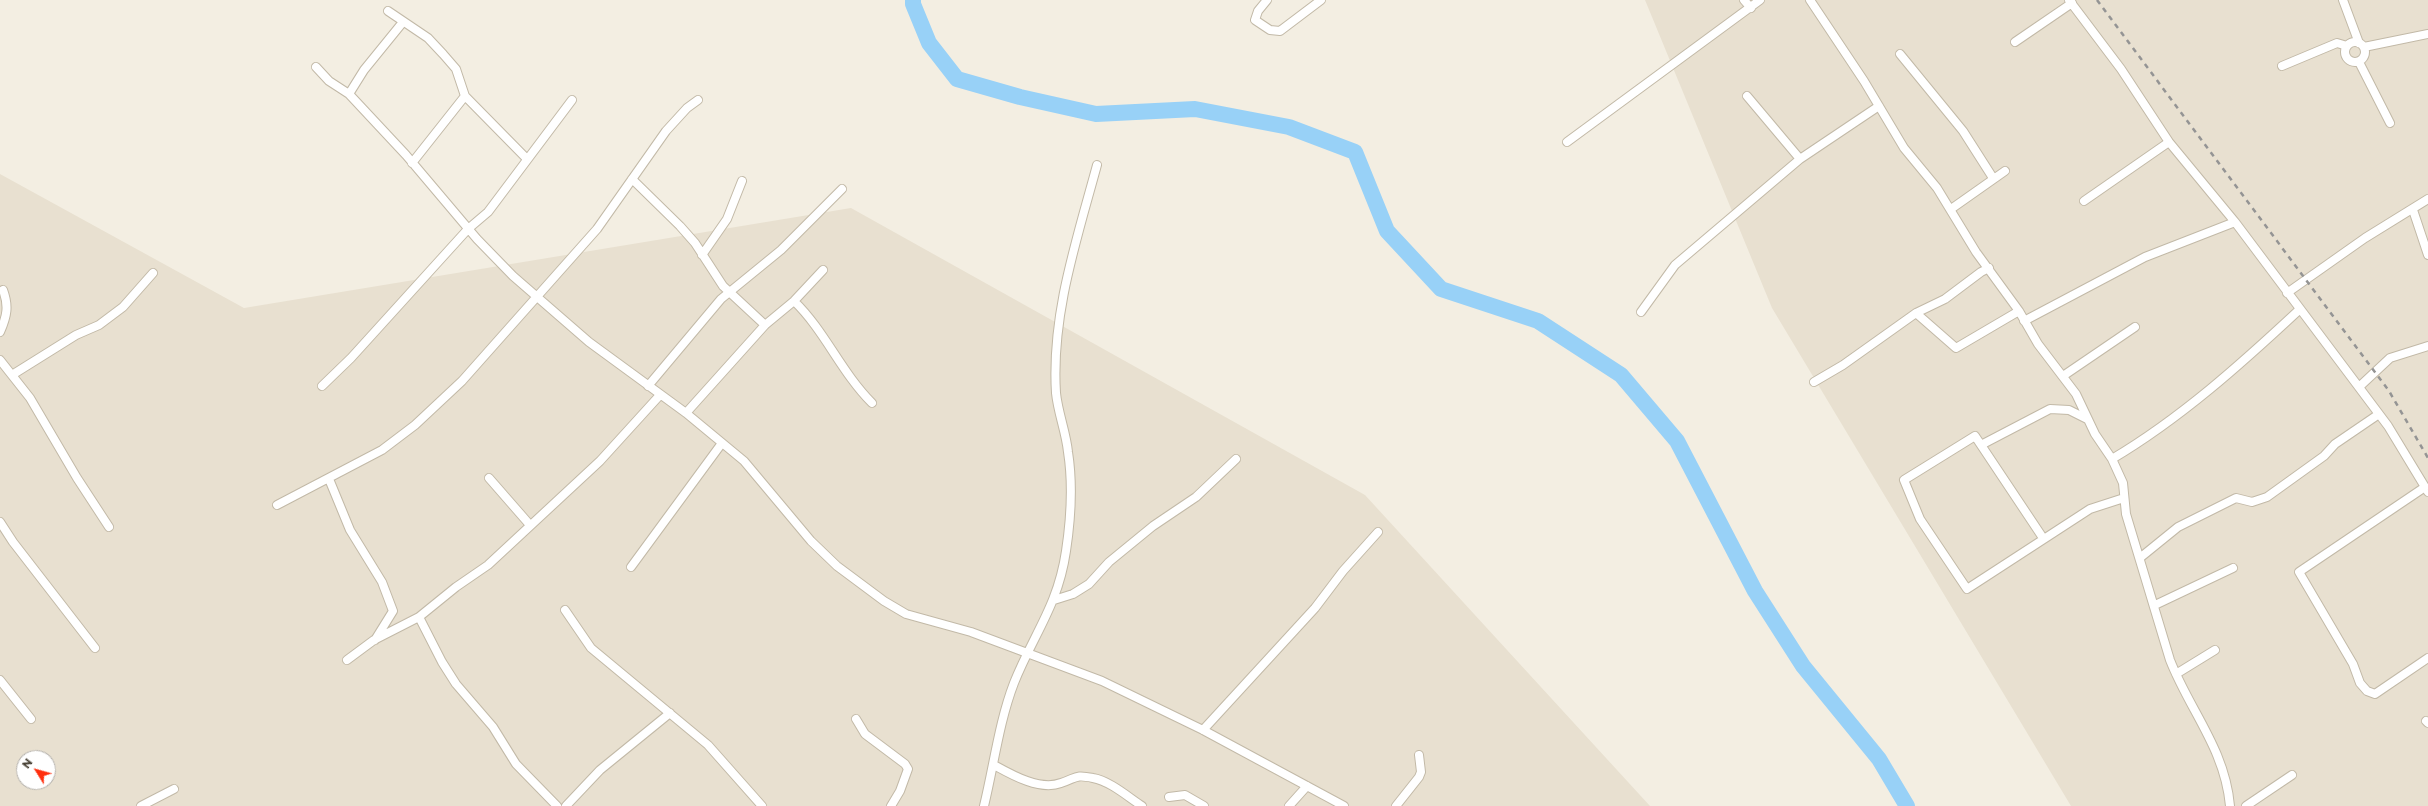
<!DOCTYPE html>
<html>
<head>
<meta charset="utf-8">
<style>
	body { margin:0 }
	#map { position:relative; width:2428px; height:806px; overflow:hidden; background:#f3eee2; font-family:Montserrat,sans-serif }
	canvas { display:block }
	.north { position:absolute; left:16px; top:750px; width:40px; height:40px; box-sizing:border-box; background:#fff; border:1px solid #b5b2ad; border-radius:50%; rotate:307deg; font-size:11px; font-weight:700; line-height:16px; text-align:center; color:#453e32 }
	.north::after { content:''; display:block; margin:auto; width:14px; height:18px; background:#ff2f0e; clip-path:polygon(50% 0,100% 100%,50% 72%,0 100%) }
</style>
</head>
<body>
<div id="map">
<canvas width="2428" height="806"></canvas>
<div class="north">N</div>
</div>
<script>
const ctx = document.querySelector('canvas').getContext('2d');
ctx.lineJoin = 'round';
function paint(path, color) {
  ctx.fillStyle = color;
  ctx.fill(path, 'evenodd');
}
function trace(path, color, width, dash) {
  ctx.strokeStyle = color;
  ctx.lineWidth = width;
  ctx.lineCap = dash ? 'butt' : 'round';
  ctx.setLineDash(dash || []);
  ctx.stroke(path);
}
const residential = new Path2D(`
	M1645 0H2428V806H2071L1772 308Z
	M0 174 244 308 851 208 1365 495 1650 806H0ZM24 758H48V782H24Z`);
const river = new Path2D(`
	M913 0V4L929 43 957 79 1020 97 1096 114 1195 109 1289 127 1355 152 1387 231 1441 289 1538 321 1621 375 1677 441 1755 591 1803 666 1879 759 1907 806`);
const minor = new Path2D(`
	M1267 0 1258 11 1255 20 1270 30 1280 31 1321 0
	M1744 0 1751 8
	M1810 0 1864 81 1904 148 1937 188 1976 252 2019 311 2038 344 2076 394 2095 434 2112 459 2123 483 2126 514 2170 660C2190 711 2225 749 2230 806
	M2069 0 2121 69 2169 142 2235 222 2388 426 2428 492
	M2343 0 2359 43
	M388 11 428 38 443 54 456 69 465 96 527 159
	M2015 42 2072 3
	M2345 52a10 10 0 1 1 20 0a10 10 0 1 1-20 0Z
	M2364 47 2428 34
	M1900 54 1963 131 1993 178
	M2359 62 2390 123
	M2282 66 2337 43 2347 46
	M316 67 329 81 349 94 406 155 477 239 513 276 589 342 686 413 744 461 811 541 837 566 884 601 906 614 971 632 1102 681 1203 730 1344 806
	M349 94 364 70 403 22
	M1747 96 1800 159
	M1567 142 1760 0
	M412 163 465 96
	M632 179 680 226 695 243 723 286 765 325
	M2084 201 2169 142
	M1951 209 2005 171
	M2413 210 2428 255
	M702 255 727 219 742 181
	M2287 293 2365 238 2428 199
	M794 301C825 331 841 372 872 403
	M1641 312 1675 265 1800 159 1879 106
	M1916 313 1956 348 2019 311
	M2024 321 2145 257 2235 222
	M0 332C7 316 9 306 3 290
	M0 360 30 398 77 478 109 527
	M12 375 76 335 99 325 123 307 153 273
	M2063 376 2135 327
	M1814 382 1843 365 1916 313 1945 299 1981 272 1989 268
	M322 386 351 358 468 229 488 212 572 100
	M648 386 721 299 781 250 842 189
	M2359 387 2390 358 2428 346
	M686 413 765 325 794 301 823 270
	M1981 445 2050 409 2069 410 2087 419
	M2112 459C2181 418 2241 364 2299 310
	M489 478 530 525
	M329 479 350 530 382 582 393 611 375 640
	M2425 487 2299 572 2353 664 2360 683 2367 691 2375 694 2428 658
	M277 505 382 450 415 425 462 381 597 229 666 131 687 108 698 100
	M0 522 13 542 95 648
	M2043 538 1975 436 1904 480 1920 519 1967 589 2090 509 2124 498
	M2141 557 2178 527 2236 498 2252 502 2267 497 2324 456 2335 444 2379 414
	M631 567 722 443
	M1054 600 1073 594 1089 584 1109 562 1153 526 1196 497 1236 459
	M2155 605 2233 568
	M565 610 591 648 708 745 762 806
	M419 617 442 662 456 684 493 727 516 764 557 806
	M347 660 374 640 419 617 456 587 488 565 600 461 660 395
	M2176 674 2215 650
	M0 680 31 719
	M856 719 865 734 905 764 908 769 900 791 891 806
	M2426 721 2428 723
	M1203 730 1315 608 1343 571 1378 532
	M994 765C1012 775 1040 791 1061 783 1077 778 1074 774 1093 778 1110 781 1128 797 1142 806
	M1169 797 1185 795 1204 806
	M141 806 174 789
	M566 806 600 770 670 713
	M984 806C994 765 999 722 1014 683 1033 635 1058 606 1066 551 1071 518 1073 484 1068 452 1066 432 1058 413 1056 393 1051 315 1077 239 1097 165
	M1289 806 1307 786
	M1396 806 1419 777 1421 772 1419 755
	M2246 806 2292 775`);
const rail = new Path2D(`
	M2097 0 2389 391 2428 458`);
paint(residential, '#e8e0d0');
trace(river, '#98d1f7', 16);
trace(minor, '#c2b9a7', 10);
trace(minor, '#fff', 8);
trace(rail, '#949494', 2.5, [5, 5]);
</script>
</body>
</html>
